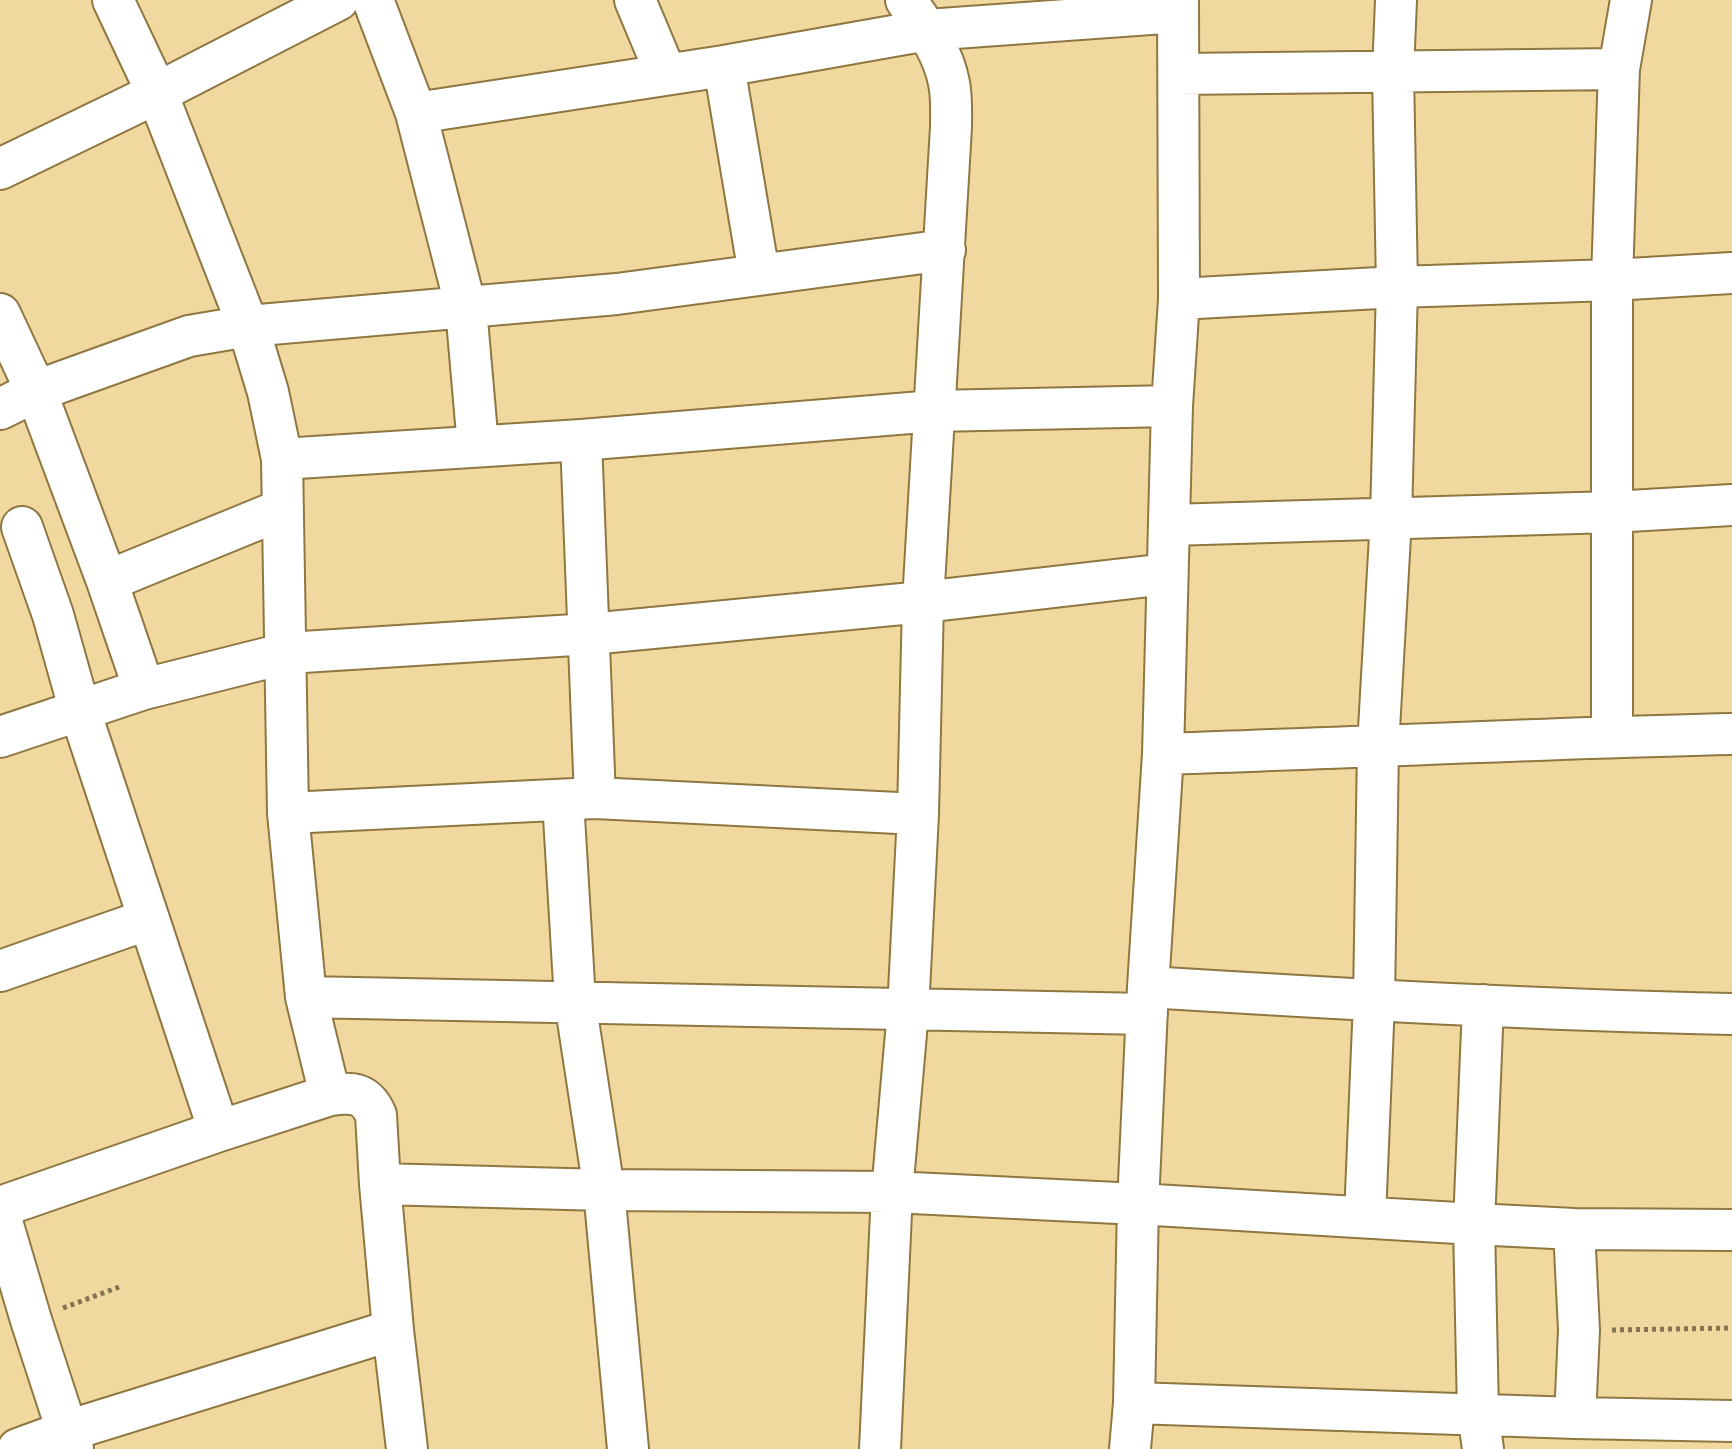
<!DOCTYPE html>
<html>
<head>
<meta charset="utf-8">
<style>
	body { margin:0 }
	canvas { display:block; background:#f0d89f }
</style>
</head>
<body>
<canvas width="1732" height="1449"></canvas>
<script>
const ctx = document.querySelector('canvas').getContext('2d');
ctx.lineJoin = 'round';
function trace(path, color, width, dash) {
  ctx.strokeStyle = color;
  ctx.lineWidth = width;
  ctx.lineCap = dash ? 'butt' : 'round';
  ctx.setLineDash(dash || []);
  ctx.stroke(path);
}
const path = new Path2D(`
	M63 1308 119 1287
	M1612 1330 1732 1328`);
const minor = new Path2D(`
	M113 0 157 93 248 326 268 392 282 459 288 813 306 997 330 1095C352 1092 366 1092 376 1115L380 1184 393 1330 407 1449
	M373 0 416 113 466 308 478 446
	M635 0 666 74
	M724 66 759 274
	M1179 74 1619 69
	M416 113 724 66 927 30 1178 12
	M0 169 157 93 338 0
	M1179 299 1397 287 1612 280 1732 273
	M0 314 36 391 107 581 144 689 287 653 590 634 923 602 1167 574
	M0 409 36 391 189 336 248 326 617 294 945 250
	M581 440 595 798
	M282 459 581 440 934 411 1172 406
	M1169 525 1612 512 1732 505
	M22 527 53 615 80 711 219 1131
	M107 581 283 509
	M1612 736V280L1619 69 1631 0
	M0 737 144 689
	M1163 754C1352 748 1542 738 1732 734
	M563 800 575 1001 604 1190 628 1449
	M288 813 595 798 918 814
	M0 971 149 919
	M1148 987C1342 999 1537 1010 1732 1014
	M306 997C586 1001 866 1010 1147 1014
	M1483 1005 1474 1224 1478 1413 1483 1449
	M380 1184 604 1190 892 1192 1138 1204 1474 1224 1574 1229 1732 1230
	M0 1207 219 1131 330 1095
	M0 1215 31 1320 73 1449
	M1365 1217 1374 1001 1378 747 1391 518 1397 287 1393 72 1396 0
	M1574 1229 1579 1330 1575 1418
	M1134 1403 1575 1418 1732 1421
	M18 1449 67 1431 393 1330
	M880 1449 892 1192 908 1011 918 814 923 602 951 127C951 113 952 97 949 83 943 51 924 26 906 0
	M1130 1449 1134 1403 1138 1204 1148 987 1163 754 1172 406 1179 299 1178 0`);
trace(minor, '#8e7741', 44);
trace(path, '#85744f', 5, [4, 4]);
trace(minor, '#fff', 40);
</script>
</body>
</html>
